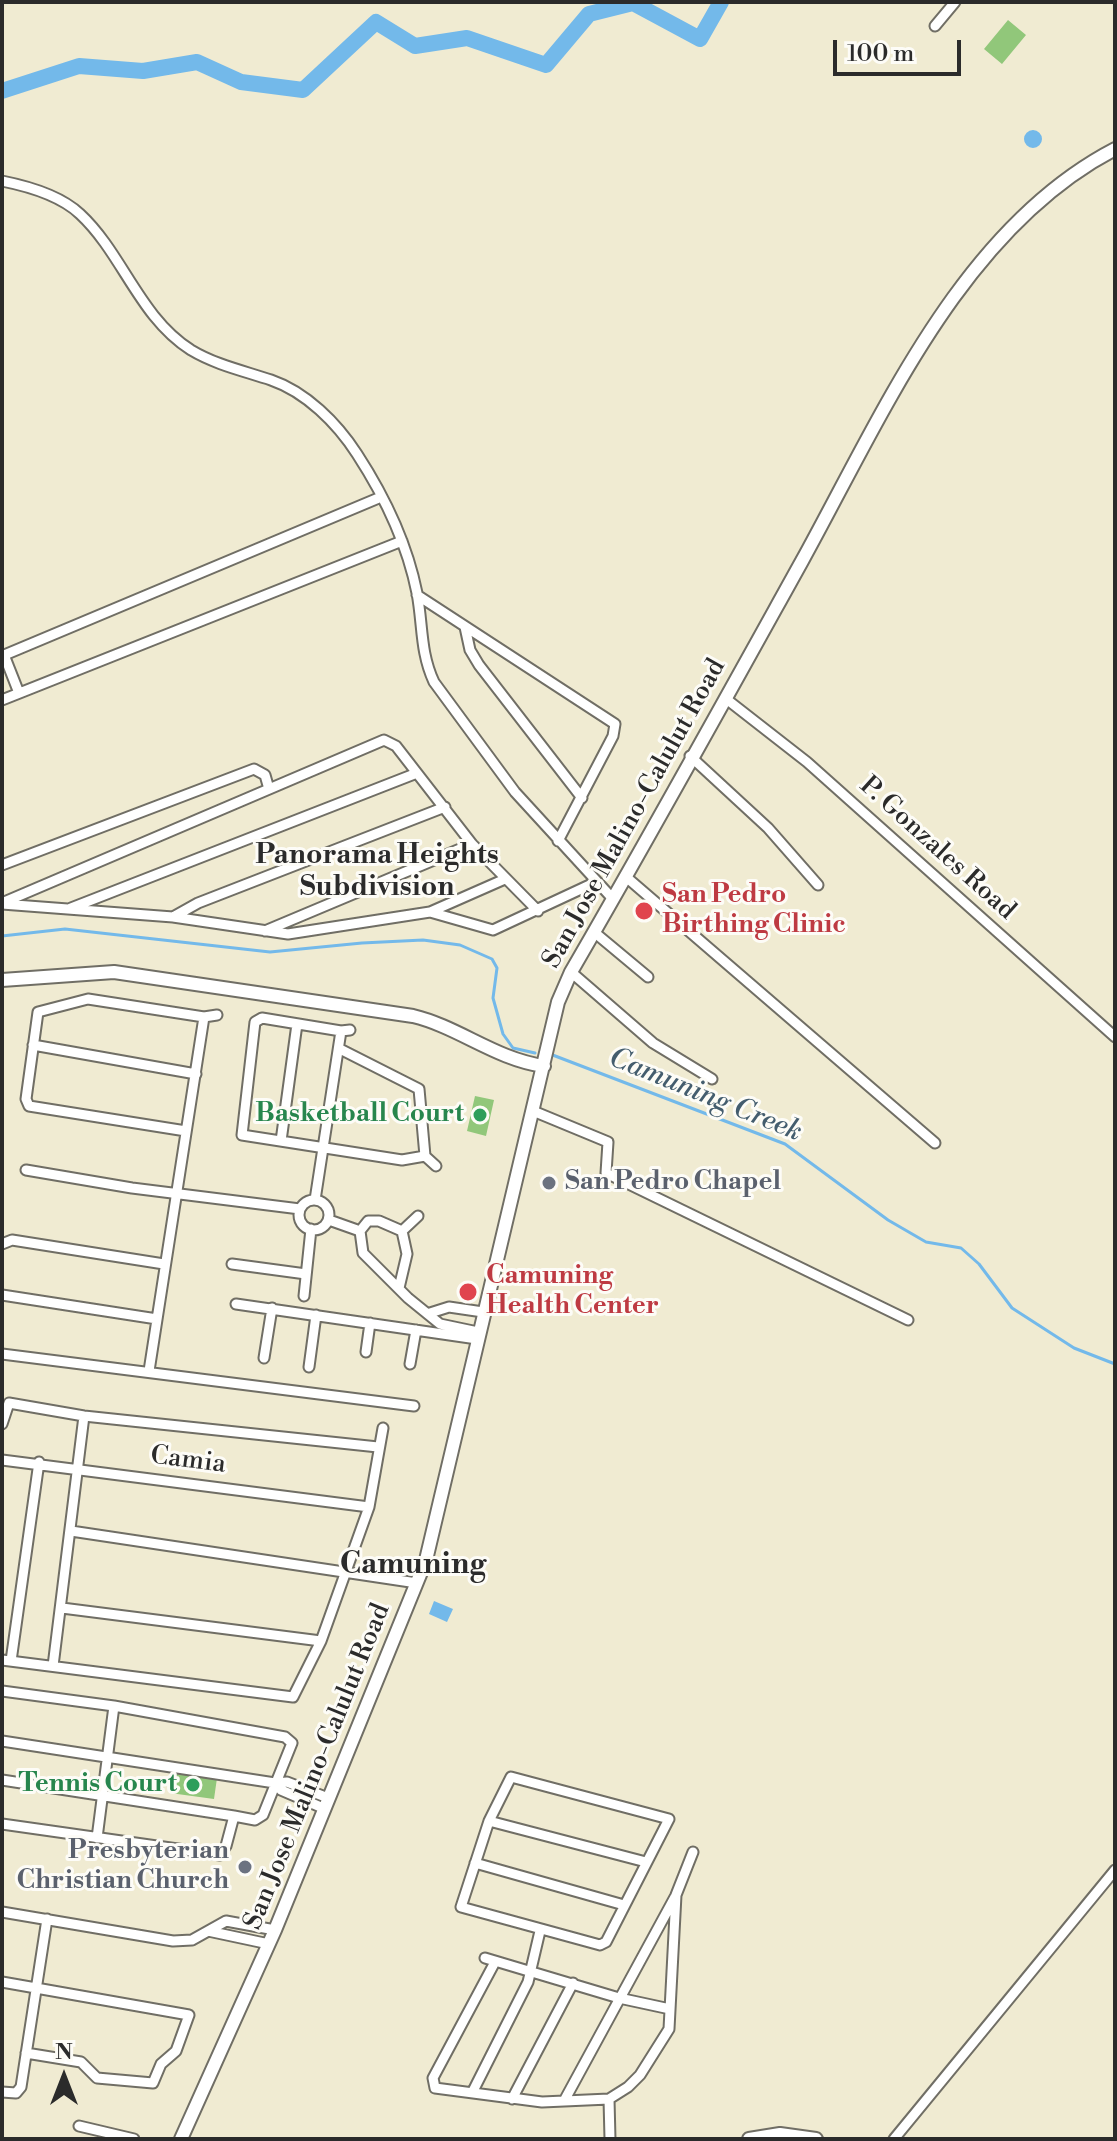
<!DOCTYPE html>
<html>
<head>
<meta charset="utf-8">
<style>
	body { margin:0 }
	#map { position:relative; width:1117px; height:2141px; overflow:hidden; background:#f0ebd2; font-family:"Libre Bodoni",serif }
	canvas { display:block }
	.frame { position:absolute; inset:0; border:4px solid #2b2b2b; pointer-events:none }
	.north { position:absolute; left:24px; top:2037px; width:80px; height:80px; -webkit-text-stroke:6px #fdfcf7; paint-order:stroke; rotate:0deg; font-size:22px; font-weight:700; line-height:32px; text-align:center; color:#2b2b2b }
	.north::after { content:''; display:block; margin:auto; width:28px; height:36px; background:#2b2b2b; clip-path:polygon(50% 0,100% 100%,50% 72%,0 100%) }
	.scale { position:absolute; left:833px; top:40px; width:128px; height:36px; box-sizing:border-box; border:4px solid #2b2b2b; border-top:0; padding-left:10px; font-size:24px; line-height:28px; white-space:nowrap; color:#2b2b2b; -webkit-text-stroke:6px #fdfcf7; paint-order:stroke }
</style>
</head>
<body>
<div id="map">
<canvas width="1117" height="2141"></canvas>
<div class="frame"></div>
<div class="north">N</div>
<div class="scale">100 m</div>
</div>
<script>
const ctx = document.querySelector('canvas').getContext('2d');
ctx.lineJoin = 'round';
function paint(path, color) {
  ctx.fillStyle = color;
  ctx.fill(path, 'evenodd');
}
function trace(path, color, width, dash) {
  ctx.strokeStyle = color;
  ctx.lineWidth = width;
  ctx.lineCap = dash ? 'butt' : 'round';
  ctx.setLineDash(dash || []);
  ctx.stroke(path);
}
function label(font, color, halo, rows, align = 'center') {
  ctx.font = font + ' "Libre Bodoni",serif';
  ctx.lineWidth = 6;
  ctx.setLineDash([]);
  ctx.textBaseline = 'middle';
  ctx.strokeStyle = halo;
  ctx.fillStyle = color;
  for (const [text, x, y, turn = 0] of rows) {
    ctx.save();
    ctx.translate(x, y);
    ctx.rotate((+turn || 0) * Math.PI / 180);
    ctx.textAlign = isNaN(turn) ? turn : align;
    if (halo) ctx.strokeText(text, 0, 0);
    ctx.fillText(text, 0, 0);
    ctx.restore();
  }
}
const green = new Path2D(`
	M1008 20 1026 35 1002 64 984 49Z
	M475 1096 494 1100 486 1136 467 1131Z
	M172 1771 217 1778 214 1799 170 1793Z`);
const water = new Path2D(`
	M1024 139a9 9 0 1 1 18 0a9 9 0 1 1-18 0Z
	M434 1601 453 1609 447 1622 429 1614Z`);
const stream = new Path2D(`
	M2 936 65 929 270 952 362 943 423 940 460 945 492 959 497 968 493 998 503 1034 513 1048 535 1053
	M550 1054 785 1144 888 1220 926 1242 961 1248 979 1264 1012 1308 1074 1348 1115 1364`);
const river = new Path2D(`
	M2 91 79 66 143 71 197 62 241 82 303 90 376 22 415 46 467 38 546 65 589 14 633 3 700 39 721 2`);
const street = new Path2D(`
	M935 26 955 2
	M2 181C27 186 61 196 80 214 123 254 139 317 191 350 216 365 244 371 271 380 306 392 337 423 357 454 385 497 407 543 417 593 423 625 420 652 434 682L515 792 613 899
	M417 595 615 724 613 736 558 841
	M465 627 470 650 479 665 582 798
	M4 655 19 693
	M2 656 381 497
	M725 698 807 762 1115 1037
	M2 700 402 541
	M690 756 768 828 818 885
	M2 865 254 769 265 775 269 789
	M625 876 935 1143
	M2 903 384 740 396 746 472 844 538 911
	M2 904 173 917 288 934 430 912 493 930 596 882
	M71 908 417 773
	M430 912 505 879
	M173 917 198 903 445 807
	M265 931 472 844
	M594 932 648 977
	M571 972 653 1043 712 1079
	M341 1031 262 1018 255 1022 242 1135 402 1160 425 1156
	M33 1045 196 1074
	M340 1049 419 1089 425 1156 436 1166
	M533 1111 608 1142 606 1173 908 1320
	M186 1131 29 1106 26 1099 38 1012 88 999 204 1017 217 1015
	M281 1141 297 1024
	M26 1170 132 1188 300 1209
	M315 1200 341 1031 350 1030
	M299 1215a15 15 0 1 1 30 0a15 15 0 1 1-30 0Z
	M329 1220 360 1231 363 1253 408 1298 440 1324 478 1332
	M360 1231 368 1221H379L402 1231 407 1254 399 1288
	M402 1231 418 1216
	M2 1244 12 1240 164 1264
	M232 1264 306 1274
	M2 1295 157 1319
	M304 1296 311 1229
	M236 1304 477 1339
	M430 1313 449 1307 483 1312
	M366 1352 370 1323
	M2 1354 414 1406
	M264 1358 272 1308
	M410 1364 416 1330
	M309 1367 316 1315
	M149 1371 204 1017
	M2 1424 9 1403 84 1416 378 1447
	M2 1460 369 1507
	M71 1531 417 1583
	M62 1608 321 1641
	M2 1660 293 1697 321 1641 369 1507 383 1428
	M11 1661 39 1462
	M53 1666 84 1416
	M2 1691 114 1706 285 1737 292 1743 263 1815 255 1820 234 1816 226 1846 220 1855 2 1824
	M2 1741 275 1783 287 1782 328 1798
	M511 1777 669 1819 606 1942 600 1945 461 1907 489 1821Z
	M2 1780 234 1816
	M275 1783 281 1790 323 1808
	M489 1821 646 1862
	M97 1838 114 1706
	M475 1863 624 1905
	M2 1912 173 1941 192 1940 226 1921 275 1930
	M208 1931 269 1944
	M485 1958 619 1998 670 2009
	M495 1962 433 2078 435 2088 542 2102 609 2099 628 2087 640 2075 669 2029 676 1895 693 1852
	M2 1982 189 2015 176 2051 161 2064 153 2083 97 2078 81 2062 26 2053
	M2 2092 16 2093 21 2087 47 1919
	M472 2093 528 1982 540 1931
	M512 2099 573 1983
	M609 2099 610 2139
	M564 2101 675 1897
	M79 2126 134 2139
	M894 2139 1115 1870`);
const secondary = new Path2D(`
	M2 980 114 972 413 1016C459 1027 495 1059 544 1066
	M181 2139 275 1930 426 1560 558 1002 571 972C650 836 726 698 802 561 882 416 961 229 1115 149
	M749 2139 780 2134 816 2139`);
const markers = [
	[644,911,10,"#e0444e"],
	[480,1115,8,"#2e9e5b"],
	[549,1183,8,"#6b7280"],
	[468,1292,10,"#e0444e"],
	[193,1785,8,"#2e9e5b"],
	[245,1867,8,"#6b7280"]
];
const streetNames = [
	["San Jose Malino-Calulut Road",635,814,-61],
	["P. Gonzales Road",937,849,42],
	["Camia",188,1461,7],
	["San Jose Malino-Calulut Road",318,1767,-68]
];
const healthNames = [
	["San Pedro",662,896],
	["Birthing Clinic",662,926],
	["Camuning",486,1277],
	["Health Center",486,1307]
];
const leisureNames = [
	["Basketball Court",464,1115],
	["Tennis Court",177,1785]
];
const worshipNames = [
	["San Pedro Chapel",565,1183],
	["Presbyterian",229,1852,"right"],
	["Christian Church",229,1882,"right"]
];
const neighbourhoodNames = [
	["Panorama Heights",377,856],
	["Subdivision",377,888]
];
const waterNames = [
	["Camuning Creek",705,1096,22]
];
const quarterNames = [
	["Camuning",413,1566]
];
paint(green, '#91c77a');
paint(water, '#73b9ea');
trace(stream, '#73b9ea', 3);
trace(river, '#73b9ea', 16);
trace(street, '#706e65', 13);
trace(secondary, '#706e65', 16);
trace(street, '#fff', 9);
trace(secondary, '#fff', 12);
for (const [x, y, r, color] of markers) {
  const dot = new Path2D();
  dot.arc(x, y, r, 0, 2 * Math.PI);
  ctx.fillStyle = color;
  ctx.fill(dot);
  trace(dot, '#fdfcf7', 3);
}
label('26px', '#2b2b2b', '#fdfcf7', streetNames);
label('bold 26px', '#be3a42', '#fdfcf7', healthNames, 'left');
label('bold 26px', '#27864d', '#fdfcf7', leisureNames, 'right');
label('bold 26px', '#5b616d', '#fdfcf7', worshipNames, 'left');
label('bold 28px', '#2b2b2b', '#fdfcf7', neighbourhoodNames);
label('italic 28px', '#445d6e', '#fdfcf7', waterNames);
label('bold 30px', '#2b2b2b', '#fdfcf7', quarterNames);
</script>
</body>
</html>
